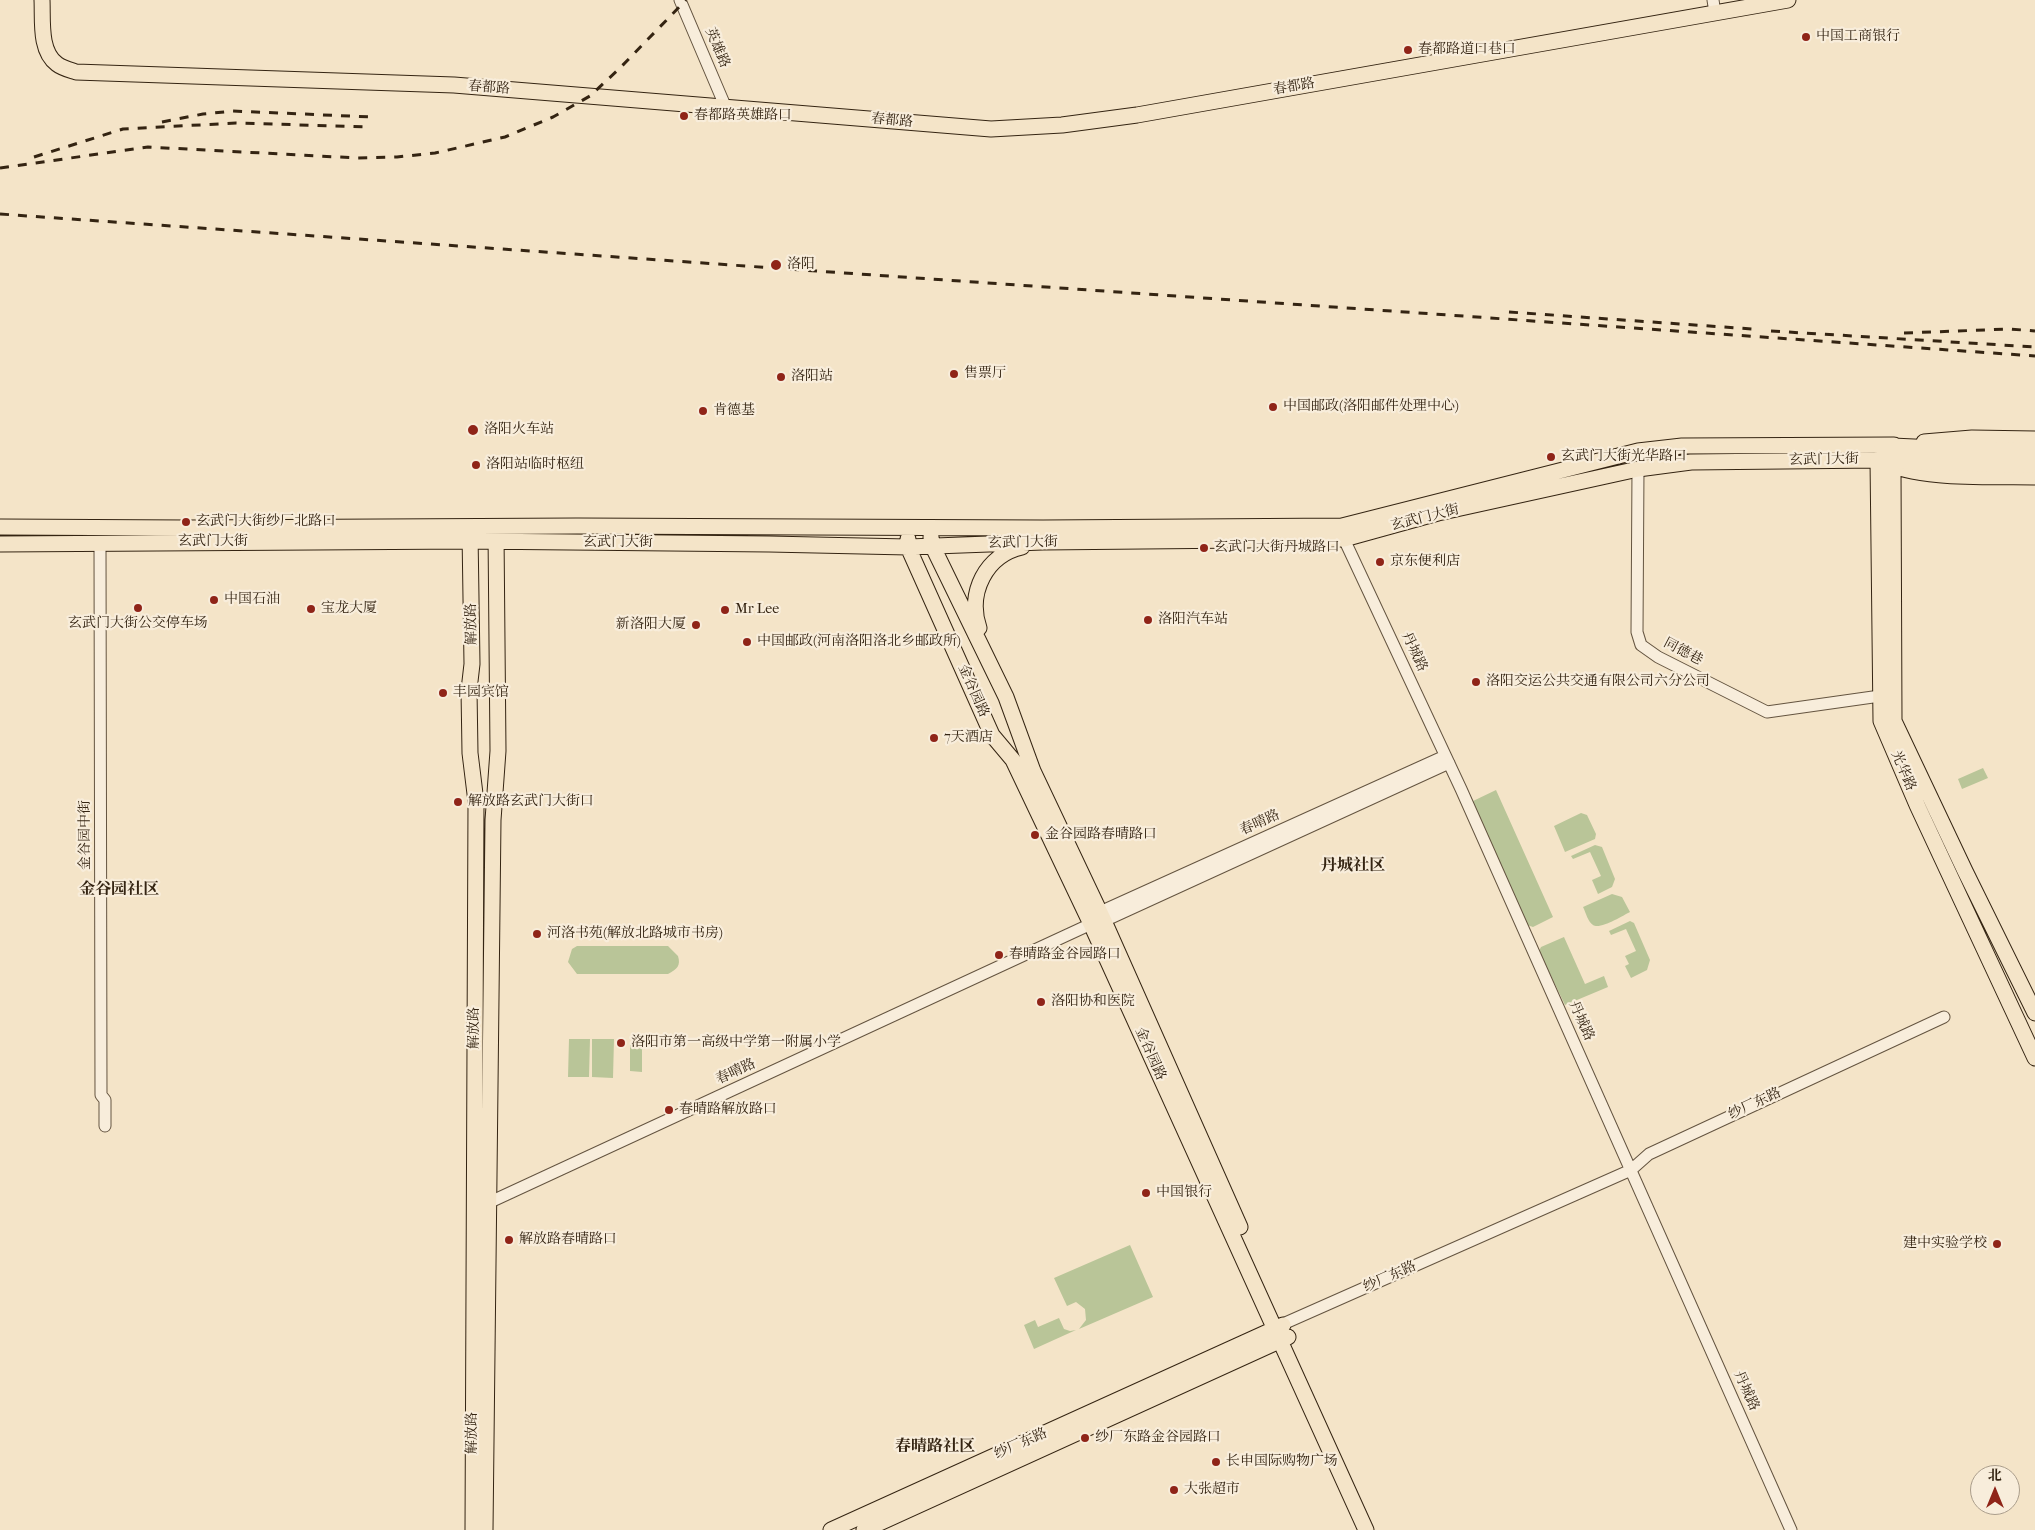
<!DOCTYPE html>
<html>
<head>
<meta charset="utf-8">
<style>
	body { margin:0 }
	#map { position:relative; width:2035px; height:1530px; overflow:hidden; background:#f4e4c8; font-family:"IM FELL French Canon","Noto Serif SC",serif }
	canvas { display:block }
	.north { position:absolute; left:1970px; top:1465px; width:50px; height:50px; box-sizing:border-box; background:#f8eddb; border:1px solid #aa9d8b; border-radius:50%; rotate:0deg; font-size:14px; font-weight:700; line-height:20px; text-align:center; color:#342412 }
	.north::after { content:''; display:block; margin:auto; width:18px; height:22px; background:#8f2418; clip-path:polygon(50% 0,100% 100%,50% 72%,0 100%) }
</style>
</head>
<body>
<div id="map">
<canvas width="2035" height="1530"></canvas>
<div class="north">北</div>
</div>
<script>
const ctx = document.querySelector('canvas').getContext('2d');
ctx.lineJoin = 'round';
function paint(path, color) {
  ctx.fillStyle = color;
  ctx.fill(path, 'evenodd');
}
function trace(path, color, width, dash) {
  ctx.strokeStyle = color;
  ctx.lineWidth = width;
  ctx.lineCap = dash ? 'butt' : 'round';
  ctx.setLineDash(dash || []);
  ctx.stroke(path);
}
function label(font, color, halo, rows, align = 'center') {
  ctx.font = font + ' "IM FELL French Canon","Noto Serif SC",serif';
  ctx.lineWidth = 4.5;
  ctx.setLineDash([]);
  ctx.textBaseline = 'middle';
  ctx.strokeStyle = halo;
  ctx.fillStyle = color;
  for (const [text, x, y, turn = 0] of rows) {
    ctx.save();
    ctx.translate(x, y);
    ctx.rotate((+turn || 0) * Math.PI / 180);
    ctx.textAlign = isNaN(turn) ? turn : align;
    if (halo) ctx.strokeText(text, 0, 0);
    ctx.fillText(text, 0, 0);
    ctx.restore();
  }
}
const green = new Path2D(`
	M1983 768 1988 778 1962 789 1958 779Z
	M1496 790 1553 917 1533 927 1527 925 1471 802Z
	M1581 813 1587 815 1596 834 1595 839 1565 852 1554 826Z
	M1595 845 1602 847 1615 879 1612 887 1598 894 1592 880 1601 876 1590 852 1573 859 1571 856Z
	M1612 894 1622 897 1630 912C1622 916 1600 930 1593 925 1588 922 1586 913 1583 907Z
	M1630 921 1634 923 1650 960 1647 970 1631 978 1625 966 1629 964 1625 956 1636 951 1626 929 1611 935 1609 931Z
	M1564 937 1585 984 1604 976 1608 987 1565 1005 1539 951 1541 947Z
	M577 946H668L678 956C681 966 677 969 668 974H577L568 962 572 949Z
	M569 1039H590L589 1077H568Z
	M592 1039H614L613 1078 592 1077Z
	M630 1045 642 1046V1072L630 1071Z
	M1130 1245 1153 1297 1079 1329 1086 1320 1085 1309 1076 1302 1067 1306 1054 1278Z
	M1059 1318 1064 1329 1070 1331 1076 1330 1034 1349 1024 1325 1035 1320 1038 1327Z`);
const minor = new Path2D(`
	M680 0 726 108
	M1713 0 1715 13
	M1638 469 1637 632 1641 645 1658 657 1767 712 1880 696
	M1343 533 1344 539 1461 789 1791 1530
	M100 543 101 1095 105 1100V1126
	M1096 917 1100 912 1445 756
	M482 1204 488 1203 1091 924 1104 921 1449 763
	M1283 1324 1631 1170 1649 1154 1944 1017`);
const major = new Path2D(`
	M42 0C43 20 39 51 57 64 62 68 70 70 76 72L454 85 991 129 1062 125 1137 115 1788 0
	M1924 442 1972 438 2035 439
	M1878 460 1881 721 1917 805 2035 1058
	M1893 467 1894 721 1965 871 2035 1013
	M0 527 187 528 577 526 1043 528 1342 526 1638 451 1682 446 1894 445
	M470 533 472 664 469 690 470 753 476 802 473 1530
	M931 537 932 545 1006 697 1033 771 1104 921 1240 1227
	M908 539V547L992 735 1013 760 1091 924 1366 1530
	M0 544 470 541 769 544 908 547 1043 542 1344 539 1438 513 1638 469 1691 462 1878 460C1922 481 1986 476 2035 477
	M979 628C967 593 986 555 1022 547
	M485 1530 493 820 498 751 496 533
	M831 1530 1283 1325
	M864 1530 1288 1337`);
const highway = new Path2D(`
	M1882 446 1967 450 2035 451
	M1878 460 2035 465`);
const rail = new Path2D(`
	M162 122 203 114 233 111 372 117
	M34 157 123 129 236 123 371 127
	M0 168 148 147 357 158 397 157 435 153 505 137 553 117 590 96 620 68 686 0
	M0 214 2035 356
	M1509 312 1753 329
	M1771 331 2035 347
	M1904 333 2010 329 2035 331`);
const markers = [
	[1806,37,5,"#8f2418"],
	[1408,50,5,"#8f2418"],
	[684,116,5,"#8f2418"],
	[776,265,6,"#8f2418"],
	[954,374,5,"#8f2418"],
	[781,377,5,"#8f2418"],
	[1273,407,5,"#8f2418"],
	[703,411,5,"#8f2418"],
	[473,430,6,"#8f2418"],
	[1551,457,5,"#8f2418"],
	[476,465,5,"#8f2418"],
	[186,522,5,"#8f2418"],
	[1204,548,5,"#8f2418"],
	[1380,562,5,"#8f2418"],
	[214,600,5,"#8f2418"],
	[138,608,5,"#8f2418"],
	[311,609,5,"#8f2418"],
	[725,610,5,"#8f2418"],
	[1148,620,5,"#8f2418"],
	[696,625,5,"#8f2418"],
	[747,642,5,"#8f2418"],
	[1476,682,5,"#8f2418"],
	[443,693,5,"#8f2418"],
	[934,738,5,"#8f2418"],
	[458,802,5,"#8f2418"],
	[1035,835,5,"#8f2418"],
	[537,934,5,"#8f2418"],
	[999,955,5,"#8f2418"],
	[1041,1002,5,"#8f2418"],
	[621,1043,5,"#8f2418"],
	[669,1110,5,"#8f2418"],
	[1146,1193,5,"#8f2418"],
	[509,1240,5,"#8f2418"],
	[1997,1244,5,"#8f2418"],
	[1085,1438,5,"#8f2418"],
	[1216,1462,5,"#8f2418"],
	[1174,1490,5,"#8f2418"]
];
const poiNames = [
	["中国工商银行",1816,37],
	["春都路道口巷口",1418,50],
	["春都路英雄路口",694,116],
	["洛阳",787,265],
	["售票厅",964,374],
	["洛阳站",791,377],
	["中国邮政(洛阳邮件处理中心)",1283,407],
	["肯德基",713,411],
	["洛阳火车站",484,430],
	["玄武门大街光华路口",1561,457],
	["洛阳站临时枢纽",486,465],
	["玄武门大街纱厂北路口",196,522],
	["玄武门大街丹城路口",1214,548],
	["京东便利店",1390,562],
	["中国石油",224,600],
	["宝龙大厦",321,609],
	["Mr Lee",735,610],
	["洛阳汽车站",1158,620],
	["玄武门大街公交停车场",138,624,"center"],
	["新洛阳大厦",686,625,"right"],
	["中国邮政(河南洛阳洛北乡邮政所)",757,642],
	["洛阳交运公共交通有限公司六分公司",1486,682],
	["丰园宾馆",453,693],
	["7天酒店",944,738],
	["解放路玄武门大街口",468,802],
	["金谷园路春晴路口",1045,835],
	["河洛书苑(解放北路城市书房)",547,934],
	["春晴路金谷园路口",1009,955],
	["洛阳协和医院",1051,1002],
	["洛阳市第一高级中学第一附属小学",631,1043],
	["春晴路解放路口",679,1110],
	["中国银行",1156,1193],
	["解放路春晴路口",519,1240],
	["建中实验学校",1987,1244,"right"],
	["纱厂东路金谷园路口",1095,1438],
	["长申国际购物广场",1226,1462],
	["大张超市",1184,1490]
];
const streetNames = [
	["英雄路",717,48,67],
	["春都路",1294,87,-10],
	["春都路",489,88,4],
	["春都路",892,121,5],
	["玄武门大街",1824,460,-1],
	["玄武门大街",1425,518,-14],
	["玄武门大街",213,542],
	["玄武门大街",618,543],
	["玄武门大街",1023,543,-1],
	["解放路",472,624,-91],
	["丹城路",1414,652,65],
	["同德巷",1683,652,28],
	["金谷园路",973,691,66],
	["光华路",1903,771,67],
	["春晴路",1260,823,-24],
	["金谷园中街",86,835,-90],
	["丹城路",1581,1021,66],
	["解放路",475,1028,-90],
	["金谷园路",1150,1054,66],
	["春晴路",736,1072,-25],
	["纱厂东路",1755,1104,-25],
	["纱厂东路",1390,1277,-24],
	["丹城路",1746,1391,66],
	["解放路",473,1433,-90],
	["纱厂东路",1021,1444,-24]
];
const quarterNames = [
	["丹城社区",1353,866],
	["金谷园社区",119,890],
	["春晴路社区",935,1447]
];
paint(green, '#b9c598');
trace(minor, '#645440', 13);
trace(major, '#342412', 17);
trace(highway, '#342412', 18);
trace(minor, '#f8eddb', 11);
trace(major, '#f4e4c8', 15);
trace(highway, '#f4e4c8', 16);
trace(rail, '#342412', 3, [9, 9]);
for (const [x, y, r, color] of markers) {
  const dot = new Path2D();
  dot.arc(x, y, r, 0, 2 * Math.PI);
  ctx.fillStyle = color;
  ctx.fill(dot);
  trace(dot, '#f8eddb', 2);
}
label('14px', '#342412', '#f8eddb', poiNames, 'left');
label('14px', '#342412', '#f8eddb', streetNames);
label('bold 16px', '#342412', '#f8eddb', quarterNames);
</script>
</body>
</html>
